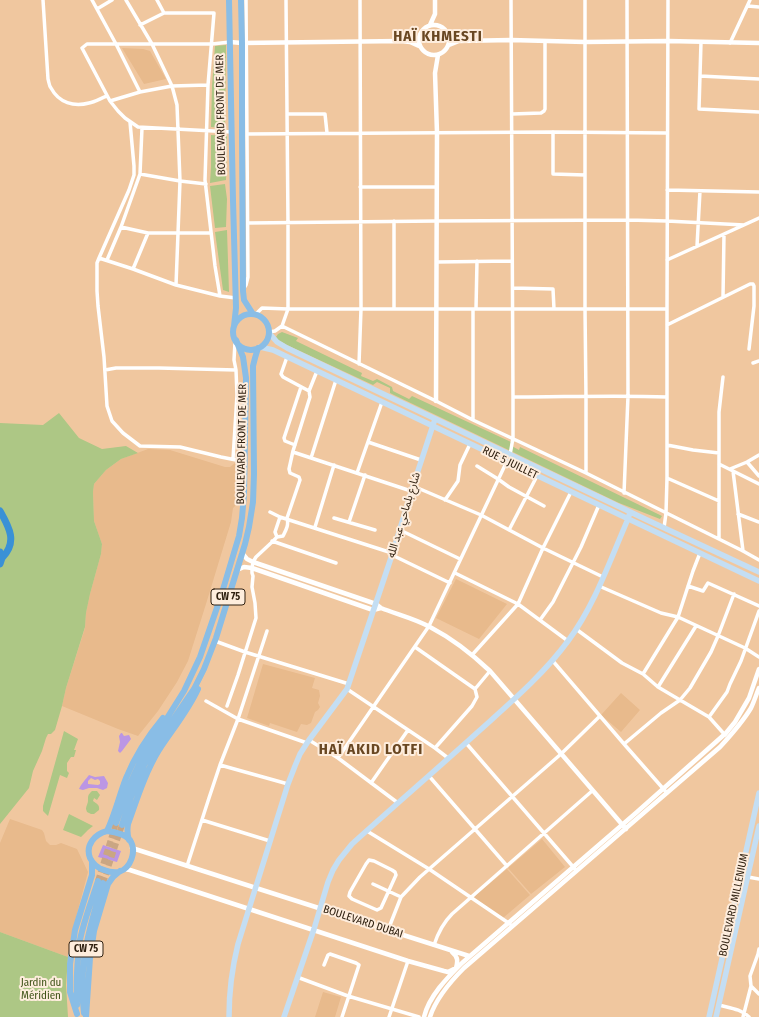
<!DOCTYPE html>
<html>
<head>
<meta charset="utf-8">
<style>
	body { margin:0 }
	canvas { display:block; background:#f0c79f }
</style>
</head>
<body>
<canvas width="759" height="1017"></canvas>
<script>
const ctx = document.querySelector('canvas').getContext('2d');
ctx.lineJoin = 'round';
function paint(path, color) {
  ctx.fillStyle = color;
  ctx.fill(path, 'evenodd');
}
function trace(path, color, width, dash) {
  ctx.strokeStyle = color;
  ctx.lineWidth = width;
  ctx.lineCap = dash ? 'butt' : 'round';
  ctx.setLineDash(dash || []);
  ctx.stroke(path);
}
function label(font, color, halo, rows, align = 'center') {
  ctx.font = font + ' "Fira Sans Condensed","Noto Sans Arabic",sans-serif';
  ctx.lineWidth = 4;
  ctx.setLineDash([]);
  ctx.textBaseline = 'middle';
  ctx.strokeStyle = halo;
  ctx.fillStyle = color;
  for (const [text, x, y, turn = 0] of rows) {
    ctx.save();
    ctx.translate(x, y);
    ctx.rotate((+turn || 0) * Math.PI / 180);
    ctx.textAlign = isNaN(turn) ? turn : align;
    if (halo) ctx.strokeText(text, 0, 0);
    ctx.fillText(text, 0, 0);
    ctx.restore();
  }
}
const built = new Path2D(`
	M122 48 143 49 150 51 166 79 144 84Z
	M148 449 170 450 225 467H230L235 463 236 505 233 508 231 522 206 604 188 661 177 682 158 711 138 736 118 729 62 706 66 688 85 628 86 613 90 594 101 554 102 544 94 521 93 492 94 484 106 470 121 459Z
	M456 579 507 604 479 639 436 618Z
	M263 664 315 678 312 688 319 690 320 696 318 703 320 707 318 710 315 712 311 723 307 725 301 724 297 732 270 723 269 726 247 718Z
	M621 693 640 710 621 732 601 715Z
	M10 819 42 830 44 833 46 841 50 845H56L61 843 77 849 88 872 73 929 68 957 0 932V843Z
	M542 839 565 867 531 894 508 868Z
	M507 869 530 895 503 918 474 898 476 895Z
	M323 992 341 997 335 1017H315Z`);
const green = new Path2D(`
	M226 45 225 128 211 127 212 86 215 46Z
	M211 135 227 136 226 180 210 183 211 167Z
	M225 184 227 199 226 227 215 228 210 186Z
	M227 230 229 292 223 290 215 232Z
	M282 332 298 338 296 341 362 373 361 376 373 381 377 379 392 387 393 391 409 399 412 396 511 442 510 445 519 450 520 447 662 516 660 519 619 503 394 395 390 393V388L377 382 373 385 287 345 278 340 276 337 278 334Z
	M59 413 79 438 102 449 126 446 138 453 121 459 106 470 94 484 93 492 94 521 102 544 101 554 90 594 86 613 85 627 66 688 62 706 55 730 51 734H48L46 738 42 751 33 771 29 788 0 824V423L43 425Z
	M64 731 78 739 74 750H76L74 757H71L67 763V771L69 773 67 778 60 775 48 816 43 811V806Z
	M92 791H97L100 795 97 800 94 798 93 801C97 804 100 805 99 810L94 814H91L87 812 86 809C86 806 88 803 88 801 88 795 88 795 92 791Z
	M69 814 93 826 88 830 81 837 63 830Z
	M0 932 68 957 66 985 68 1017H0Z`);
const water = new Path2D(`
	M121 733H122L124 736 129 735 131 739 122 751 120 753 118 751 120 742 119 736Z
	M89 775 95 777 104 776 108 783 107 788 103 790 97 788H89L83 790 79 789C81 784 86 779 89 775ZM91 778 95 780 98 779 100 781V784L98 785 88 784V781Z
	M103 845 121 851 117 862 98 857Z`);
const primaryTunnel = new Path2D(`
	M98 881 116 823
	M103 883 122 825`);
const minor = new Path2D(`
	M43 0 48 79C49 82 49 86 51 88 59 103 74 107 89 103 95 102 101 98 107 96
	M92 0 116 44 140 92
	M126 0 152 44 172 86 177 105 180 181 176 285 220 296
	M157 0 164 13H214L208 85 205 180 215 266 220 296 236 298
	M585 0V309L586 397V473
	M748 6 759 7
	M97 9 112 0
	M140 25 164 13
	M701 42 699 109 759 112
	M730 43 750 0
	M700 76 759 79
	M208 85 172 86 140 92 110 101 82 48 87 44H212L230 42
	M110 101 118 111 125 118 138 127 232 132
	M287 114H325L327 133
	M512 114 541 113 544 111 545 109V41
	M553 132V174L585 175
	M247 134 553 132 667 133
	M140 174 142 128
	M360 187H437
	M667 190 759 192
	M394 221V309
	M248 223 437 221 628 220 667 221 744 225
	M121 227 140 174 180 181 206 184
	M148 233H211
	M697 246 700 191
	M99 258 129 190 134 175V166L130 122
	M107 260 121 227 148 233 133 269
	M667 260 759 218
	M437 262 512 261
	M176 285 133 269 99 258 97 263V291L98 306 104 357 107 406 112 421 123 433 140 446 180 447 221 457 236 460 245 456
	M244 288 246 285 248 277 246 0
	M513 288 553 289 554 309
	M723 297 724 234
	M473 309V420
	M476 309 477 261
	M255 315 262 308 288 309H667
	M667 325 750 284H753L754 286V306L749 349
	M282 326 436 401 473 420 586 473 743 551 759 560
	M269 332 275 331 282 326 288 309V223L286 0
	M287 357 281 374 283 377 309 391
	M753 363 759 361
	M359 364 361 309 360 0
	M105 370 116 368H159L236 370 234 360 235 342
	M513 397C564 397 616 395 667 397
	M368 442 421 460
	M295 445 285 441 284 438 301 387
	M667 445 693 450 719 453
	M293 452 411 491
	M510 455 513 438V397L511 0
	M311 458 336 380
	M233 459 237 395 236 370
	M747 462 759 476
	M719 464 759 484
	M477 466 498 479 509 487 544 506
	M730 469 747 462 759 455
	M733 471 743 551
	M357 473 382 402
	M667 478 719 501
	M413 486 481 515 543 548 603 577
	M624 493 628 396 627 0
	M445 500 458 481 460 465 470 444
	M270 512 280 517
	M738 514 759 522
	M334 518 375 530
	M349 522 365 475
	M315 527 334 465
	M664 528 666 513 667 478V309L668 0
	M400 530 460 559
	M509 530 537 476
	M277 537 275 532 280 517 392 553
	M719 539V412L723 377
	M272 541 336 563
	M392 555 450 583
	M455 573 518 604 568 641
	M599 586 661 613 678 617 745 648 759 657
	M688 586 703 591 708 583 759 606
	M540 620 553 602 581 547 599 505
	M576 629 622 663 643 674 658 687 680 700 709 717 725 735
	M215 641 245 652 349 684
	M415 647 475 689 477 697 472 706 435 748
	M472 655 518 604 543 548 571 492
	M552 660 624 744 667 793
	M643 674 678 617 693 571 700 553
	M658 687 696 626
	M347 689 435 748 448 758
	M475 689 490 671
	M206 701 238 719 307 743
	M227 706 238 675 256 618 255 603 252 587 253 576 252 573V568L253 562 256 557 271 543 277 537 283 536C286 530 289 525 287 518L300 480 299 477 290 473 289 469 293 451 310 397 309 391 317 371
	M709 717 727 692 730 684 741 661 759 611
	M309 740 338 758 398 803
	M466 743 575 869
	M624 744 661 713 680 700 690 688 711 652 718 636 734 594
	M338 758 429 626 507 461
	M220 765 288 784
	M429 776 507 866
	M371 783 408 730
	M202 820 270 841
	M367 831 429 869 510 924
	M369 860 374 861 392 870 395 872 396 875 381 908 377 910 352 899 349 896 350 892 366 864Z
	M187 866 209 798 220 765 238 719 267 631
	M748 877 759 879
	M373 884 401 897
	M388 930 401 897 420 877 561 754 600 716
	M434 945C438 933 443 923 452 914L592 791
	M324 965 328 955 330 954 356 963 359 965 342 1017
	M297 977 348 996 419 1017
	M751 986 759 994
	M719 1005C730 1008 741 1009 749 1017
	M389 1017 408 961
	M743 1017 751 986 750 976 758 954 759 949`);
const tertiary = new Path2D(`
	M419 40a15 15 0 1 1 30 0a15 15 0 1 1-30 0Z
	M430 25 435 14V0
	M230 42 242 43 401 41 410 42 419 46
	M449 45 459 41 511 40 585 42 668 41 759 43
	M436 401 437 133 435 73 438 55
	M242 553 247 559 253 562 376 604 381 608C396 614 416 619 430 627 453 639 472 654 490 671L626 829
	M237 570 244 567 252 568 373 610 381 608
	M132 848 256 888 469 956
	M124 869 130 870 408 961 444 971 448 972 454 969
	M452 952C458 957 458 961 456 968
	M424 1017C429 996 447 978 462 963L637 812 726 733 735 722 749 698 759 669
	M430 1017C436 998 450 982 464 968L720 747C731 735 742 723 751 708 754 702 756 695 759 688`);
const secondary = new Path2D(`
	M269 333 277 342 287 348 645 519 759 572
	M260 347 273 350 759 581
	M229 1017C229 992 232 968 238 944L288 784 295 766 300 754 309 740 347 689 392 555 413 486 435 419
	M284 1017 314 929 328 882 333 870 339 860 352 844C394 806 437 769 479 731 510 703 543 675 568 641 595 605 610 560 628 519L630 512
	M709 1017 759 793
	M716 1017 759 826`);
const primary = new Path2D(`
	M229 0 233 200 236 308 234 326
	M241 0 242 43V135L243 291 244 300 253 314
	M233 332a18 18 0 1 1 36 0a18 18 0 1 1-36 0Z
	M116 823 129 786 142 758 184 691 200 657 221 596 239 536 242 518 244 494 246 378 243 357 236 340
	M122 825 131 797 144 765 153 749 194 689 204 669 216 638 245 544 249 527 253 502 254 474 253 366 255 358 258 348
	M107 831C115 814 119 796 126 778 135 756 148 736 163 718
	M107 831C115 832 125 834 130 840 137 851 131 868 119 872 113 873 109 872 104 870 97 868 93 864 90 858 85 845 95 834 107 831Z
	M129 840C127 834 127 830 128 824 137 799 145 773 159 750 172 730 188 711 198 689
	M77 1005C76 984 77 962 80 940 84 920 92 900 98 881
	M84 1013C78 966 89 928 103 883
	M77 1014 70 992V964L75 930 92 875V862
	M86 1017 90 958 94 931 108 884 113 877 120 871`);
const motorway = new Path2D(`
	M0 511C9 527 18 542 2 558
	M0 552 2 558 0 564`);
const shields = [
	[228,597,34],
	[86,949,34]
];
const shieldNames = [
	["CW 75",228,597],
	["CW 75",86,949]
];
const streetNames = [
	["BOULEVARD FRONT DE MER",221,115,-91],
	["BOULEVARD FRONT DE MER",242,444,-89],
	["RUE 5 JUILLET",510,463,26],
	["شارع بلماحي عبد الله",404,515,-73],
	["BOULEVARD MILLENIUM",734,905,-78],
	["BOULEVARD DUBAI",363,922,18]
];
const parkNames = [
	["Jardin du",41,983],
	["Méridien",41,996]
];
const districtNames = [
	["HAÏ KHMESTI",438,37],
	["HAÏ AKID LOTFI",371,750]
];
paint(built, '#e8ba8c');
paint(green, '#adc785');
paint(water, '#bb96e4');
trace(primaryTunnel, '#caa683', 6, [6, 3]);
trace(minor, '#fff', 3.5);
trace(tertiary, '#fff', 4.5);
trace(secondary, '#c4def3', 5.5);
trace(primary, '#89bde6', 6);
trace(motorway, '#3a91d6', 7);
for (const [x, y, w] of shields) {
  const box = new Path2D();
  box.roundRect(x - w / 2, y - 8, w, 16, 3);
  ctx.fillStyle = '#feeddd';
  ctx.fill(box);
  trace(box, '#302111', 1);
}
label('bold 10px', '#302111', null, shieldNames);
label('11px', '#302111', '#feeddd', streetNames);
label('11px', '#3e5216', '#feeddd', parkNames);
ctx.letterSpacing = '1px';
label('bold 15px', '#694722', '#feeddd', districtNames);
ctx.letterSpacing = '0px';
</script>
</body>
</html>
